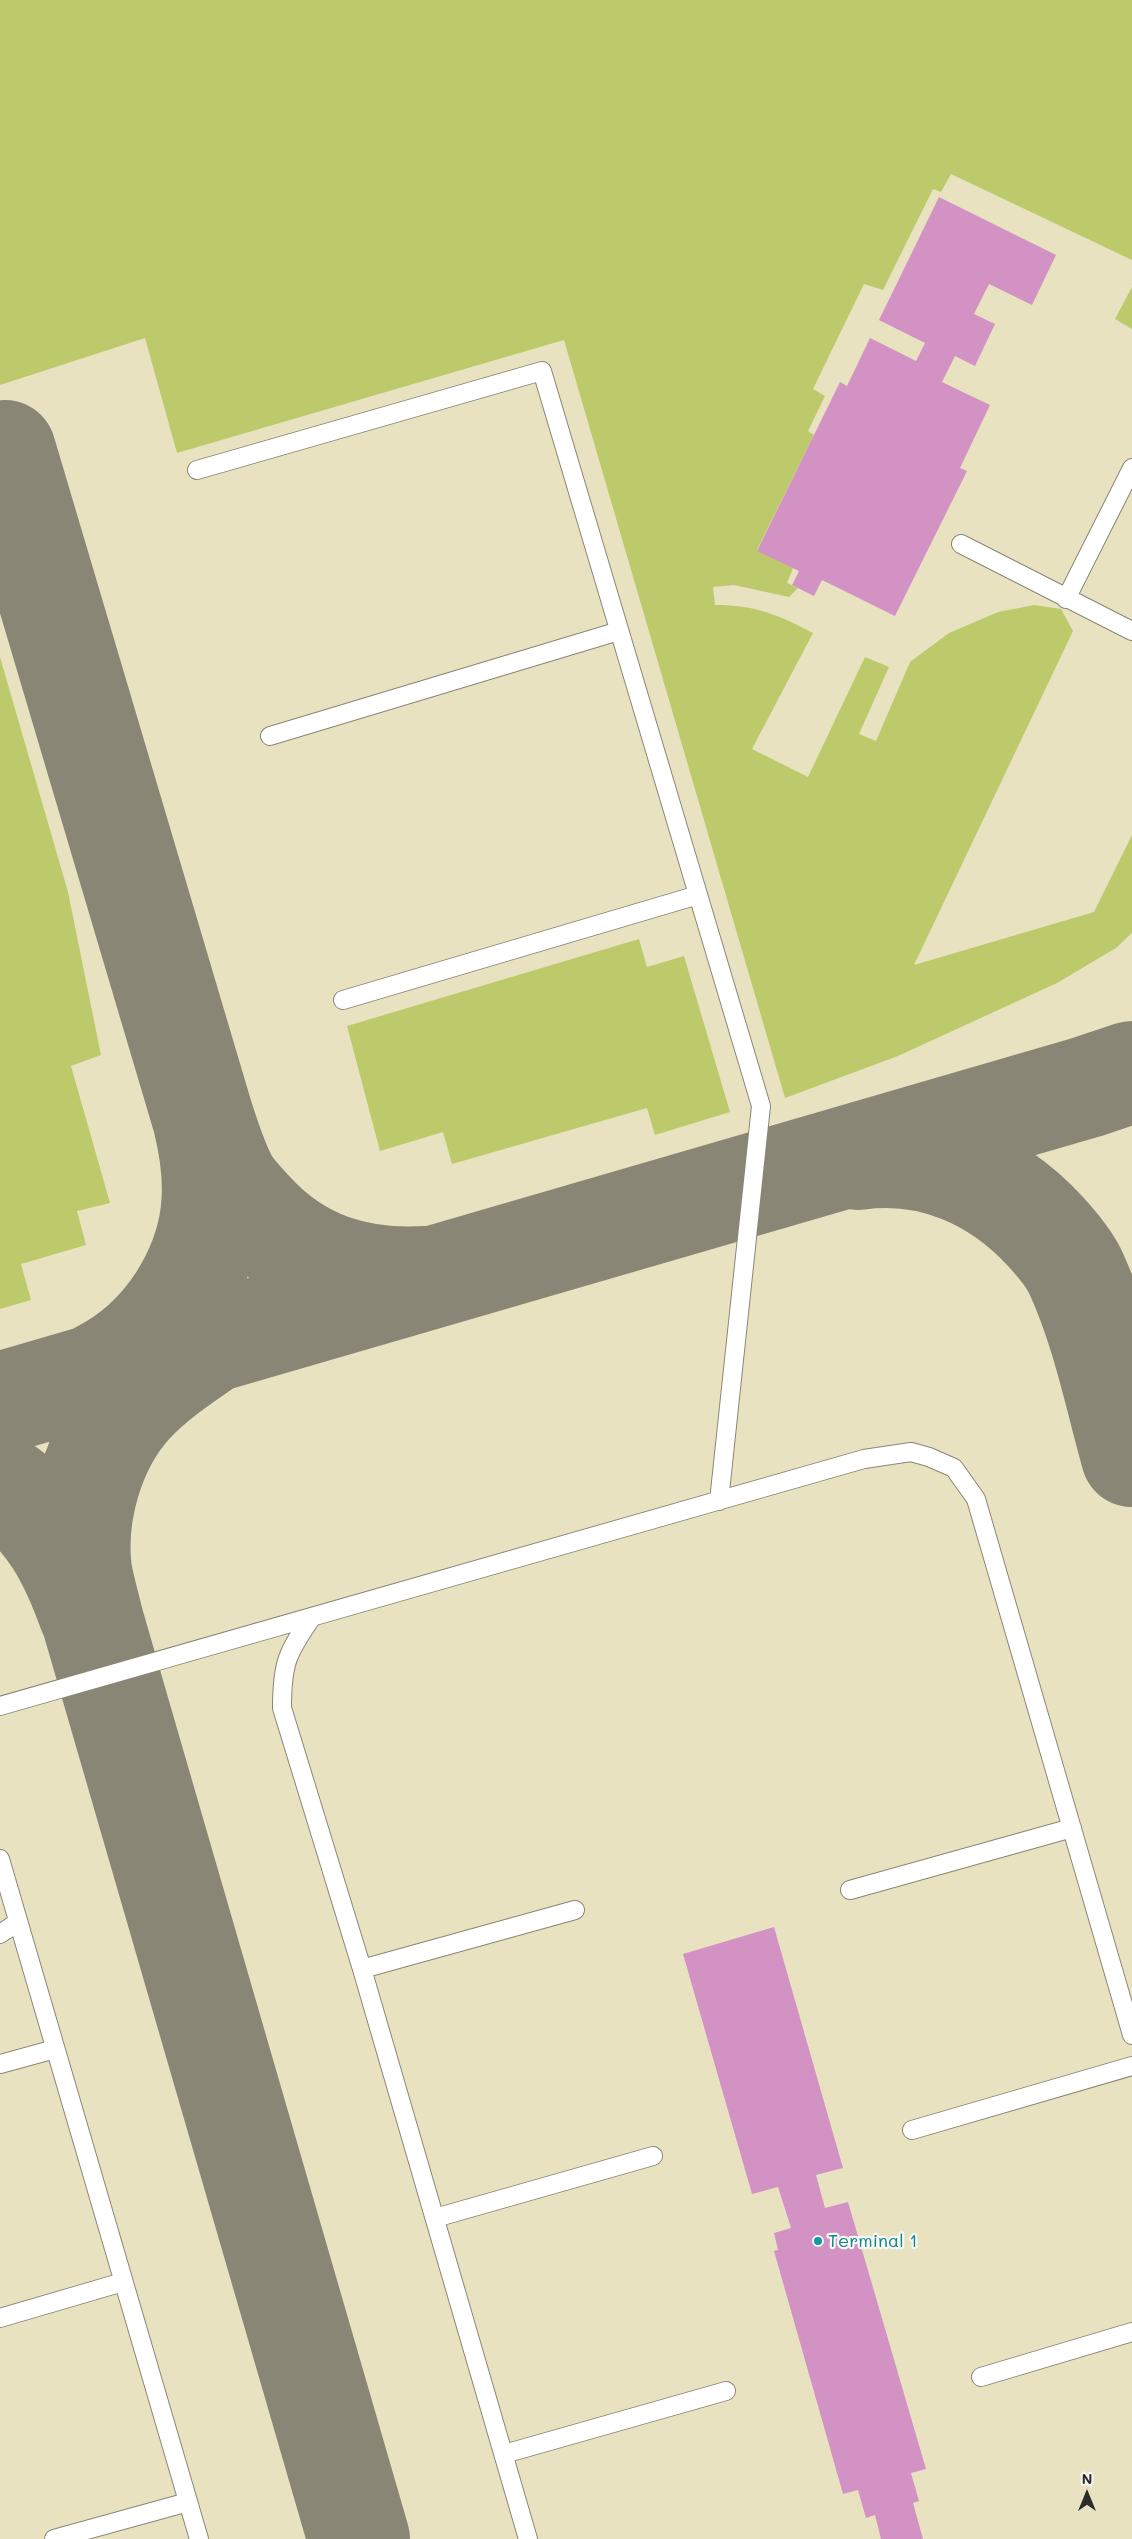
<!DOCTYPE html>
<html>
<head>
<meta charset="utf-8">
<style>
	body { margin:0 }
	#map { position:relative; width:1132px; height:2539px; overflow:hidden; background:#e8e2c0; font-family:Mali,sans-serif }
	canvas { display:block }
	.north { position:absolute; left:1062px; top:2469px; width:50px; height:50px; -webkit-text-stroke:4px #f6f6f2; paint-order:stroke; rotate:0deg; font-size:14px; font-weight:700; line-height:20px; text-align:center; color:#2b2b2b }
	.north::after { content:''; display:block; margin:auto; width:18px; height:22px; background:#2b2b2b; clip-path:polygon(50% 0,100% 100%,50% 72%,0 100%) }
</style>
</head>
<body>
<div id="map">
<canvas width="1132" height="2539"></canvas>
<div class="north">N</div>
</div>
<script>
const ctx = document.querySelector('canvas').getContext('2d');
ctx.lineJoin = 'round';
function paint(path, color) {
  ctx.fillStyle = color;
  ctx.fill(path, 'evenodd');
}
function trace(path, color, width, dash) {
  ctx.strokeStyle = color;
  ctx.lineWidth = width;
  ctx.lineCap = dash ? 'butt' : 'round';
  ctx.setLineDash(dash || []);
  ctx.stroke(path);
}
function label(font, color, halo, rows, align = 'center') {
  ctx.font = font + ' Mali,sans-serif';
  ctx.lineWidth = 4.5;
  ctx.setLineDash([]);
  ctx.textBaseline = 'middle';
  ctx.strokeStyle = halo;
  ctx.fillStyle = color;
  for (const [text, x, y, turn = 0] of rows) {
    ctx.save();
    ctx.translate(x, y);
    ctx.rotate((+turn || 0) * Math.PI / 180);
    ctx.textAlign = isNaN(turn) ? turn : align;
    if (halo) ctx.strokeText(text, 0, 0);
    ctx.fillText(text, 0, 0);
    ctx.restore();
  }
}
const green = new Path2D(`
	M0 0H1132V260L951 174 941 192 933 189 883 290 864 284 813 389 825 396 808 431 814 435 757 550 793 568 787 583 798 588 789 597 734 585 713 587 715 605C755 605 779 615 813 633L752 749 808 777 865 657 889 667 859 734 876 741 910 662 949 633 998 612 1034 605 1061 609 1073 631 914 965 1094 912 1132 835V933L1116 948 1057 983 898 1056 785 1098 564 340 177 453 145 338 0 385Z
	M1132 287V329L1115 319Z
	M0 657 68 892 101 1055 71 1066 110 1203 77 1211 86 1245 21 1264 31 1300 0 1309Z
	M639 939 647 967 684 956 730 1112 655 1135 647 1108 452 1164 443 1132 380 1151 347 1026Z`);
const taxiway = new Path2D(`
	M5 451 203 1118C210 1139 217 1162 228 1182 234 1192 244 1202 252 1211 299 1263 358 1281 427 1277
	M858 1159C931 1149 997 1179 1045 1231 1056 1243 1068 1257 1075 1271 1102 1329 1115 1395 1132 1456
	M209 1343C182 1362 154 1380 132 1404 93 1447 74 1514 81 1571 84 1588 89 1605 93 1622L359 2539
	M98 1373C133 1356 158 1332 179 1300 216 1241 220 1188 204 1122
	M0 1403 1087 1087 1132 1072
	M0 1484C48 1516 70 1559 89 1612`);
const building = new Path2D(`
	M939 197 1056 255 1032 305 989 284 974 314 995 324 975 366 955 356 942 382 990 405 960 468 967 471 895 616 822 580 814 596 792 585 799 571 757 551 840 382 847 386 870 338 916 361 925 343 879 320Z
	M774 1927 843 2168 816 2175 825 2208 848 2202 926 2469 911 2473 919 2501 913 2503 923 2539H881L875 2515 866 2518 858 2490 843 2494 774 2251 778 2250 774 2233 791 2228 778 2187 752 2194 683 1954Z`);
const service = new Path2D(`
	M197 470 542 371 761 1106 719 1501
	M961 544 1132 631
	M1066 599 1132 468
	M270 736 619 631
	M343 1000 698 895
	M312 1617C287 1653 282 1663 282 1708L362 1969 528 2539
	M0 1706 864 1459 911 1452 929 1457 954 1468 976 1499 1132 2035
	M0 1859 199 2539
	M850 1890 1072 1828
	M0 1934 18 1922
	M362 1969 575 1910
	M0 2064 55 2049
	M912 2130 1132 2066
	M435 2218 653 2156
	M0 2318 123 2282
	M981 2377 1132 2332
	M504 2454 726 2391
	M54 2539 188 2502`);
const markers = [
	[818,2241,5,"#0f9aa8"]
];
const cultureNames = [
	["Terminal 1",828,2241]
];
paint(green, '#bdca6c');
trace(taxiway, '#8a8676', 102);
paint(building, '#d293c4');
trace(service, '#8a8676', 20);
trace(service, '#fff', 18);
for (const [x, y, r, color] of markers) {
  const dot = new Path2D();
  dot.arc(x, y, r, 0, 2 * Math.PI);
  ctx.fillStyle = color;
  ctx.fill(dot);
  trace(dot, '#f6f6f2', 2);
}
label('18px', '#0d838f', '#f6f6f2', cultureNames, 'left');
</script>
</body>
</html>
